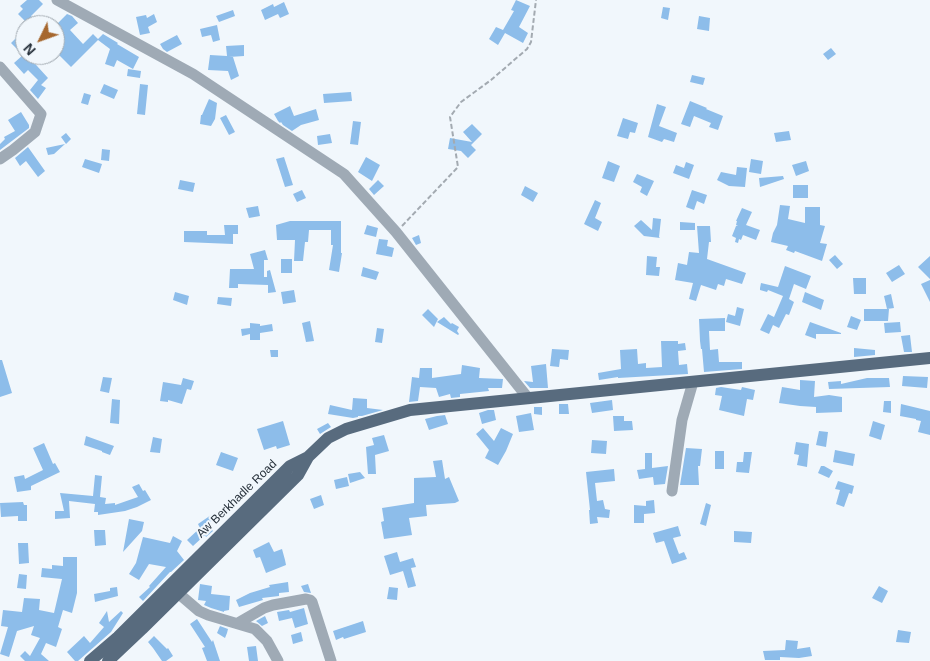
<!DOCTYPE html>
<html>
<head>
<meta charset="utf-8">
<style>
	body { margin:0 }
	#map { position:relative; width:930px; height:661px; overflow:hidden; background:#f1f7fc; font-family:Helvetica,sans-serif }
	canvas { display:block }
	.north { position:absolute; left:15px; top:15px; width:50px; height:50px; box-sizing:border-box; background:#f1f7fc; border:1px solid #9fa7ae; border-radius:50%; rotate:228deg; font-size:14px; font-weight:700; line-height:20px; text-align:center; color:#252f39 }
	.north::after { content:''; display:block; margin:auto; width:18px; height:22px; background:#a6672e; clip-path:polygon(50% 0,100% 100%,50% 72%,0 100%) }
</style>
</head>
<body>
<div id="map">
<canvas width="930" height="661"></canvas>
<div class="north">N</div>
</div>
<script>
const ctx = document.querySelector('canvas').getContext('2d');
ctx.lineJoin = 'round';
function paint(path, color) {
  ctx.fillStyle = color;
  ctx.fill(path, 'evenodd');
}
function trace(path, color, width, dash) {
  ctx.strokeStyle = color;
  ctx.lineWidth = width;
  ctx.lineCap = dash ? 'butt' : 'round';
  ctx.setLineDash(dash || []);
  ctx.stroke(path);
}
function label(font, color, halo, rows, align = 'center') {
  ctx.font = font + ' Helvetica,sans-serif';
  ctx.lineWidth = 4;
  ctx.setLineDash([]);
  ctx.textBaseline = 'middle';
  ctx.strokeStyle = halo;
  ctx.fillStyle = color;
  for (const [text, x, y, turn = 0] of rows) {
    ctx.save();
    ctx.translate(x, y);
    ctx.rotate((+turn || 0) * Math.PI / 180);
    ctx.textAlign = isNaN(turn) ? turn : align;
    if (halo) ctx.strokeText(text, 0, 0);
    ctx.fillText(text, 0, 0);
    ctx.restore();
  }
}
const building = new Path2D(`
	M27 0H39L43 4 31 16 39 25H29L18 14 23 9 20 6Z
	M516 0 530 6 519 27 528 33 523 43 505 33 498 45 489 39 496 27 503 30 514 11 511 10Z
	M284 2 289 14 280 18 278 14 265 20 261 10 273 4 274 7Z
	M663 7 670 8 668 20 661 18Z
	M233 10 235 16 219 22 216 16Z
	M67 14 72 16 78 23 70 30 83 44 93 34 98 39 103 34 118 43 117 44 139 57 133 69 117 60 114 67 105 64 110 49 98 40 71 67 55 51V49L60 44 55 39V26Z
	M154 14 157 22 148 27 150 33 140 35 136 17 146 15 147 18Z
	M699 16 710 18 709 31 697 29Z
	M217 25 220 40 213 42 211 35 202 37 200 29Z
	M20 34 25 40V55H27L48 78 41 85 46 88 38 99 30 90 38 80 28 70 24 74 14 63 23 55 11 43Z
	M177 35 182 44 167 52 163 49 160 44Z
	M244 45V56L229 57H233L239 76 231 80 228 71 208 70 210 55 227 56 226 46Z
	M831 48 836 54 828 60 823 54Z
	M128 69 141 71 140 78 127 76Z
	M692 75 705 78 703 85 690 82Z
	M104 84 118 90 114 99 100 93Z
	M140 84 148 85 145 115 137 114Z
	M351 92 352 101 324 103 323 94Z
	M84 93 91 95 88 105 81 103Z
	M209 99 217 103 215 119 211 126 200 124 201 115H202Z
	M690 101 707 108 706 109 723 116 718 130 709 127 711 123 694 116 690 127 681 124Z
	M657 104 666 107 659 126 677 133 674 142 664 139 662 142 648 137Z
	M290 106 294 116 316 109 319 120 301 125 292 131 283 125 281 122 280 123 278 121 274 114Z
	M21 112 29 125V128L0 150V144L5 139 4 137 15 131 8 120Z
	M226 115 235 132 229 135 220 118Z
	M623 118 638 123 635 133 630 132 628 139 617 136Z
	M353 121 361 122 358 145 350 144Z
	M472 124 482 134 471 145 476 150 468 158 461 151 448 149 450 138 472 142 463 132Z
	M789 131 791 140 776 142 774 133Z
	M66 133 71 139 66 144 61 137Z
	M330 134 332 143 318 145 317 136Z
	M65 144 54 154 48 155 46 148Z
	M28 147 45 171 38 177 26 161 20 166 15 158Z
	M102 149 110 150 109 161 101 160Z
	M284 157 293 185 285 187 276 159Z
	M366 157 380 165 372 181 358 172Z
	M85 159 102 164 99 173 82 167Z
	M751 159 763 161 761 174 749 172Z
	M608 161 620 166 614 182 602 178Z
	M806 161 809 171 796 176 792 165Z
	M686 162 694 165 689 179 673 173 676 165 684 168Z
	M737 167 747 168 745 187 729 186 717 180 721 172 736 175Z
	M637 174 654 181 647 196 640 192 642 187 633 182Z
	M783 176 784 179 760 187 759 178Z
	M180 180 195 183 193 192 178 189Z
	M378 180 384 186 374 195 369 189Z
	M793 185H808V198H793Z
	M525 186 538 193 533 202 521 195Z
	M302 190 306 198 297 202 293 194Z
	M692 190 707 195 704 204 697 201 694 210 686 207Z
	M595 200 601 203 595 218 602 222 598 231 584 224Z
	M780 205 790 206 788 219 805 223V207H820V225L825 226 820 243 827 244 822 261 795 251 794 253 786 250 788 246 771 242 773 233 777 225Z
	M258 206 260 216 249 218 246 208Z
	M742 208 752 212 746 225 760 230 756 240 743 235 741 240 739 239 738 243 735 242 736 238 732 236 736 226H738L736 225 737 221H736Z
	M653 218 661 219 659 237 660 238 644 236 634 226 641 220 652 230Z
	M290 221H341V253H342L339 272 329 270 333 245H331V230H309L308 242H305L303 261H294L295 240H277L276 225Z
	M680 222 695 223V230H680Z
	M224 225H238V234H233V244L184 242V231H207V235H225Z
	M367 225 378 228 376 237 364 234Z
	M697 226H710L711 242H709L707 259 746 273 742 284 726 279 724 286 718 284 716 290 701 285 696 301 689 299 693 283 675 280 678 263 687 265 689 252 699 253Z
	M419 235 421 243 416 245 412 238Z
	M379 239 388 240 387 246 394 248 392 257 376 254Z
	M265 250 268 260H264V277H267V271L270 270 276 292 268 293V285L238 284V288H229L230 269H254L250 254Z
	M835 255 843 264 837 269 829 260Z
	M647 256 657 257 656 267H660L659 276 646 275Z
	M930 256V279L918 267Z
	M281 259H292V273H281Z
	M899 265 905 274 892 282 886 273Z
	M785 266 811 276 806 289 794 284 789 299 794 302 789 315 786 314 779 328 773 325 769 334 760 330 768 314 774 317 783 296 768 290 767 292 760 290V288L761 283 778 287Z
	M363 267 379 272 376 280 361 276Z
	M853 278H866V294H854Z
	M930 280V302L921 284Z
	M294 290 296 302 283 304 281 292Z
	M175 292 189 296 187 305 173 300Z
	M805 292 824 300 821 310 802 302Z
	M891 294 894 308 887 309 884 296Z
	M218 297 232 298 231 306 217 304Z
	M737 307 744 309 740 326 726 322 728 314 735 316Z
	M428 309 438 319 434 327 422 315Z
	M864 309H889L888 321H864Z
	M851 316 861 320 857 330 847 327Z
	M444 317 451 324 452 323 459 327 457 331 459 334 458 335 437 322Z
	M725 318V331H709L710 350 718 349 719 362H742V369L704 372 702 349H701L700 341 699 319Z
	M310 321 314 341 306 342 302 323Z
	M810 322 841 333V334H816V339L805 335Z
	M900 322 901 332 885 333 884 323Z
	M250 323 260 324V326L272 324 273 331 260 333V340H250V334L242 336 241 329 250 328Z
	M377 328 384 329 382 343 375 342Z
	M910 335 912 352H904L901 336Z
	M661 341H678V344L685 343 686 350 678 351 679 365 687 364 688 374 618 378V377L599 380 598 373 621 369 620 350 637 349 638 364 646 363V368L662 367Z
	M854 348 875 350V355L854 357Z
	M552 349 569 350 568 360 560 359 559 367 550 366Z
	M270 350H278V357H271Z
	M0 360H2L12 393 0 397Z
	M546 364 548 388H530L524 381 533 382 531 366Z
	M462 365 480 368 479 378 503 379 502 388H488L489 391 460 394V397L451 398 450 394 439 397 436 388 420 387 418 401 409 402 412 377 419 378 420 368H432V378L461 374Z
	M903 376 928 377 927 388 902 386Z
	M103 377 112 378 109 393 100 391Z
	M183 378 194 381 191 390 187 389 182 404 168 400V402L160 401 163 382 181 385Z
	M867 378H889L890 387 829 389 828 382 841 381V384Z
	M800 380 815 381 814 397 829 395 842 397V412L816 413V407L800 406 779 403 782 387 800 390Z
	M721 387 741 390 742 387 755 390 753 400 747 399 744 416 719 410 722 396 715 395 716 388Z
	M353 398 367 399V408L383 410 362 416H358V417L353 418 328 414 330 405 352 410Z
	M112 399 120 400 119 424 110 423Z
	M612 400 613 410 592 413 590 403Z
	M884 401H891V413L883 412Z
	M559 404H568L569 414H559Z
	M901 404 930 411V435L918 432 921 421 916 420V419L900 416Z
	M534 407H542V415L534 414Z
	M488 410H494L496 420 482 424 479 413Z
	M531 413 534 430 519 432 516 416Z
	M445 415 448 424 429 430 425 419 437 416Z
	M613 416H624V421H632L633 430 614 431Z
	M283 421 290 445 277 449 276 446 264 450 257 429Z
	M873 421 885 425 881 440 869 436Z
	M328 423 331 427 320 434 317 429Z
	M483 428 494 441 501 428 513 434 506 451 498 465 485 458 489 450 476 434Z
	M819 431 828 432 826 447 816 445Z
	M384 435 389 451 375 455 376 474H368L366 447 374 445 372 438Z
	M86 436 114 446 110 455 102 452V451L84 445Z
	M153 437 162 439 160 453 150 452Z
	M592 440 607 441 606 454 591 453Z
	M796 442 809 444 807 467 797 465 799 455 794 454Z
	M44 443 53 464 55 463 60 472 31 486V490L17 492 14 477 24 475 25 479 43 470 33 448Z
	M686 448 702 449 700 466H698L699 485H680Z
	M835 450 855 454 853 466 833 462Z
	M715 451H724V469H715Z
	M221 452 238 458 233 471 216 465Z
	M744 452H752L749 473 736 472 737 462H743Z
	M645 453H652V468L668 466 665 484 654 485 653 477 639 479 637 470 645 469Z
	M442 460 445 479 449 477 459 501 455 503 426 505 427 516 409 518 412 535 384 539 381 522 384 521 382 508 414 503V478L436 477 433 461Z
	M821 466H824L833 471 829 478 818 473Z
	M614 469 615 481 595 483 597 501 603 500 605 509 610 510 609 518 597 517 598 523 590 524 589 510H590L586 472Z
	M360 472 365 478 350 483 348 474Z
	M95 475 102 476 100 497 106 498 105 504 115 503V505L138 497 132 487 139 484 143 491 145 490 151 500 137 507 125 511 98 515V512H94L95 504 69 501 70 518 55 519V511H64L60 493 93 496Z
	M347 477 349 486 336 489 334 480Z
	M838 481 854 486 852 494 849 493 844 507 836 504 840 490 835 489Z
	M321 495 324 505 314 509 310 499Z
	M654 500 655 513 644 514V523H634V505L646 506V501Z
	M23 502 24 505H27V521H18V516L1 517 0 503Z
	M706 503 711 505 706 526 700 524Z
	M214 513H220L221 520 206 522 213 531 206 537 205 535 193 546 187 540 200 528 198 524Z
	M129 519 144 522 142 531 123 552Z
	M678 526 681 536 673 538 679 554 684 552 687 559 672 564 664 541 656 543 653 533Z
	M94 530H105L106 545 95 546Z
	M734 531 752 532 751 543 734 542Z
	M173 536 182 541 177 551 184 560 171 572H170L143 601 139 597 150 587 149 586 166 567 149 564 139 580 129 574 136 563 143 537 170 543Z
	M269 542 274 552 282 549 285 560 286 565 266 573 260 557 256 558 253 550Z
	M18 543H28L29 563 19 564Z
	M397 552 400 562 413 558 416 567 411 568 416 586 408 588 403 571 390 575 384 556Z
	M63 557H77V593L72 613 63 610 58 627 62 629 56 647 46 643 41 654 49 661H25L20 656 25 651 30 656 40 638 31 635 34 626 17 631 9 657 0 654 8 627 1 626 3 610 22 612 24 598 40 599 39 610 54 613 62 579 41 577 42 568 52 569V565L63 566Z
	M19 574 27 575 26 589 17 588Z
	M288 582 289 592 279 593V596L262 598 263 600 239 607 236 600 250 593 270 587 269 585Z
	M200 584 212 586 211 594 230 596 229 610 224 611V612L211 608 204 605 206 601 198 600Z
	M308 584 311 593 304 592 301 586Z
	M879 586 888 591 882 603 872 598Z
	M117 587 118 596 95 602 94 594 110 591V588Z
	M389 587 398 588 397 600 387 599Z
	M304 608 308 624 295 628 292 618 279 621 277 612 289 610 290 612Z
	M107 611 109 622 121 611 123 613 111 632 78 661H75L67 652 84 636 90 643 104 627 99 623Z
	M265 616 268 623 262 626 256 621Z
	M197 619 212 642 213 640 220 661H207L202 648 205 647 190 624Z
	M363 621 366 632 344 639 343 637 336 640 333 631Z
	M220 626 228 629 227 633 225 638 217 633Z
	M898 630 911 632 909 643 896 642Z
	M301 632 303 641 293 644 291 635Z
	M154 636 167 649 168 648 173 656 166 661H162L153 648 148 642Z
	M786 640 798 641 797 649 810 647 812 656 799 658 780 657V660H765L763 651 785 650Z
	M256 646 258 661H249L247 647Z`);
const path = new Path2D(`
	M402 226 458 167 450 117 461 102 491 80 527 49 531 42 536 0`);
const minor = new Path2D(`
	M57 0 193 74 344 174 396 232 528 398
	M0 67 41 114 35 132 13 150 0 159
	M672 491 682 420 693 382
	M178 593 199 611 208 615 255 629 267 641 278 661
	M238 623 264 608 273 605 306 599 310 600 312 602 331 661`);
const major = new Path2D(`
	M90 661 118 637 290 466 308 457 328 438 346 429 410 410 930 358
	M108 661 142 629 298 475 308 457`);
const streetNames = [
	["Aw Berkhadle Road",237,499,-44]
];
paint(building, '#8dbdea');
trace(path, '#a3aab1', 2, [5, 2.5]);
trace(minor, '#9faab5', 11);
trace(major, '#586b7e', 12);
label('12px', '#252f39', '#f1f7fc', streetNames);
</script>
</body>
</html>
